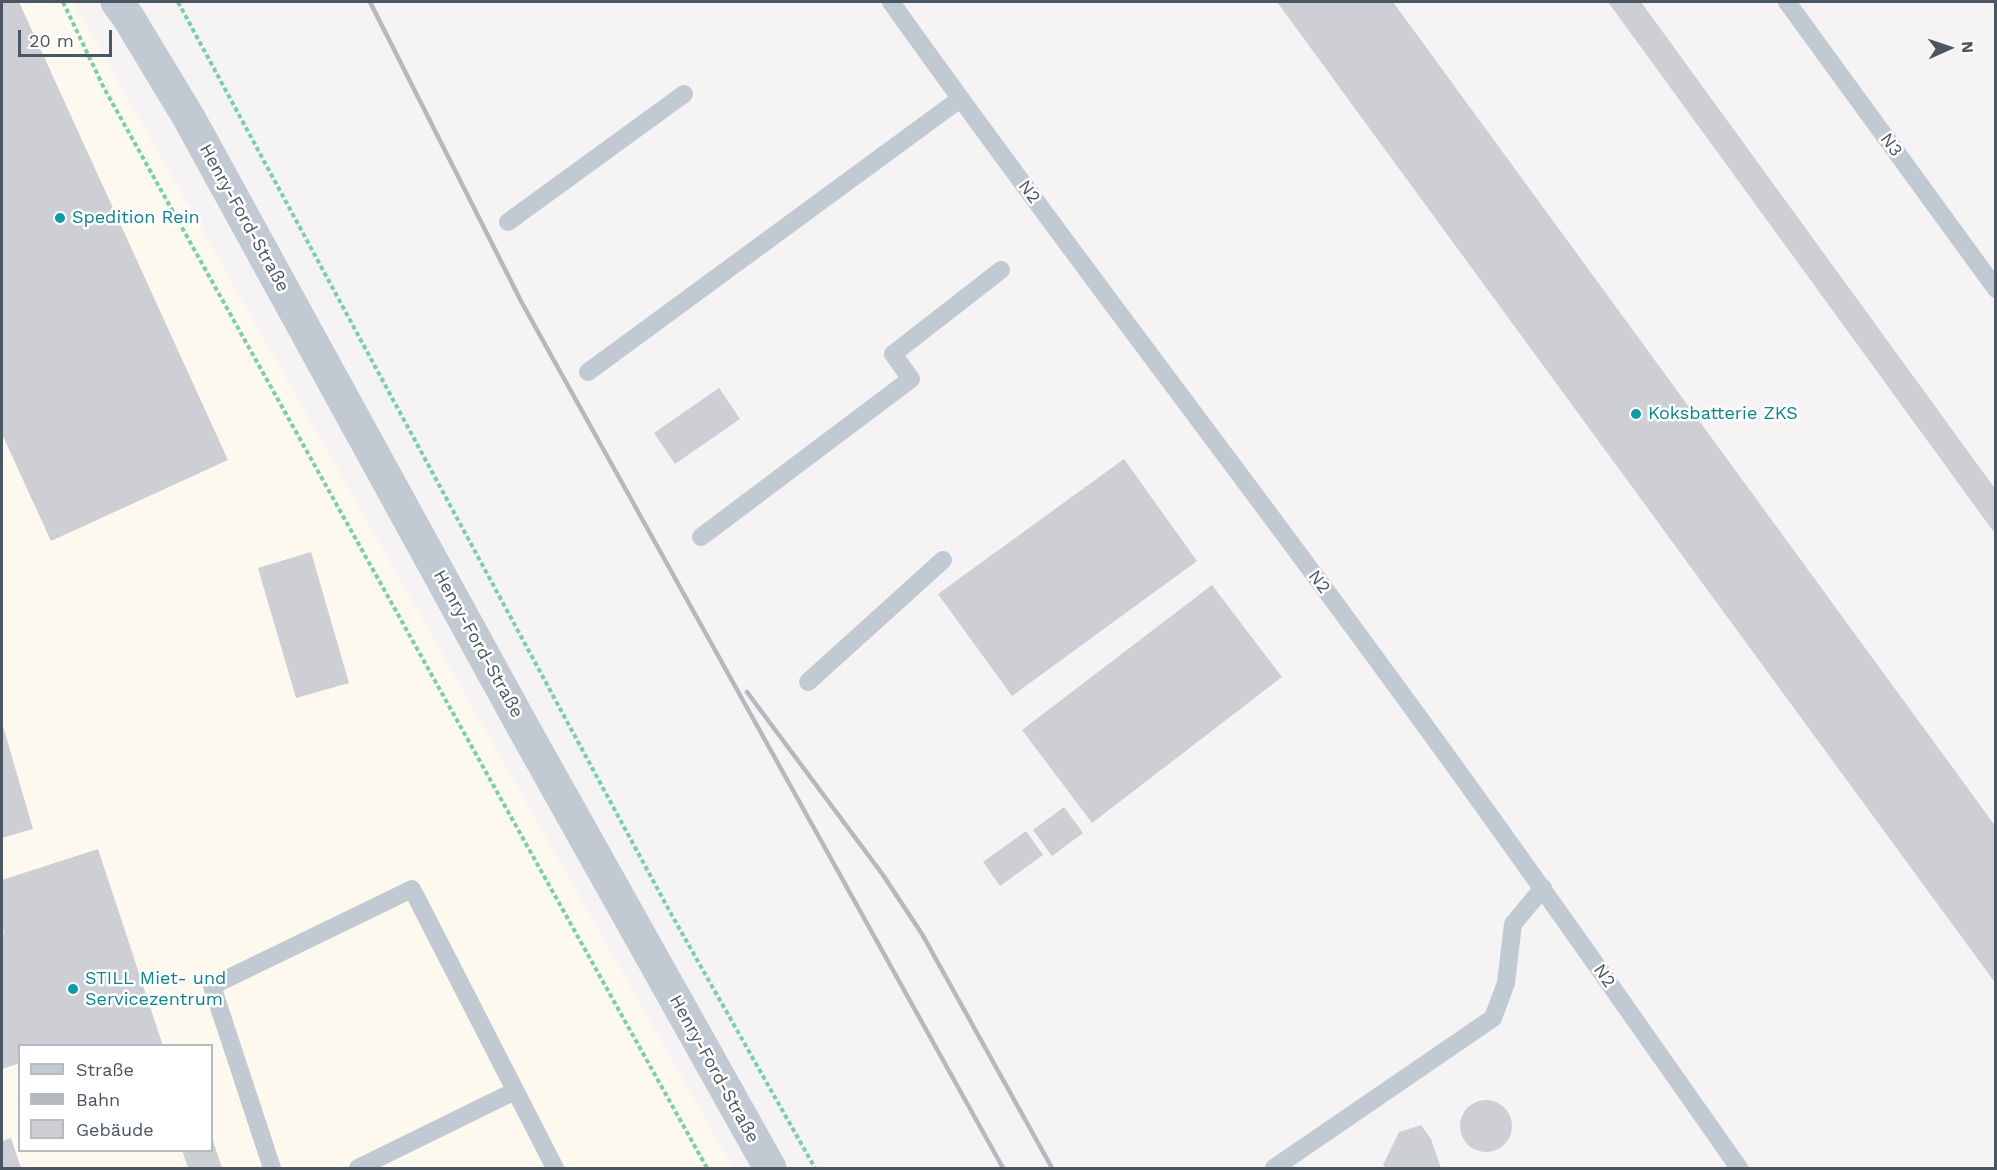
<!DOCTYPE html>
<html>
<head>
<meta charset="utf-8">
<style>
	body { margin:0 }
	#map { position:relative; width:1997px; height:1170px; overflow:hidden; background:#f5f3f3; font-family:"Work Sans",sans-serif }
	canvas { display:block }
	.frame { position:absolute; inset:0; border:3px solid #4a5661; pointer-events:none }
	.legend { position:absolute; left:18px; top:1044px; width:195px; height:108px; box-sizing:border-box; background:#fff; border:2px solid #b7bbc0; margin:0; padding:8px 10px; list-style:none; font-size:18px; color:#4a5661 }
	.legend li { display:flex; align-items:center; gap:12px; height:30px }
	.legend b { width:30px; border:2px solid #b7bbc0 }
	.north { position:absolute; left:1919px; top:18px; width:60px; height:60px; -webkit-text-stroke:4px #fff; paint-order:stroke; rotate:87deg; font-size:16px; font-weight:700; line-height:24px; text-align:center; color:#4a5661 }
	.north::after { content:''; display:block; margin:auto; width:21px; height:27px; background:#4a5661; clip-path:polygon(50% 0,100% 100%,50% 72%,0 100%) }
	.scale { position:absolute; left:18px; top:30px; width:94px; height:27px; box-sizing:border-box; border:3px solid #4a5661; border-top:0; padding-left:8px; font-size:18px; line-height:21px; white-space:nowrap; color:#4a5661; -webkit-text-stroke:4px #fff; paint-order:stroke }
</style>
</head>
<body>
<div id="map">
<canvas width="1997" height="1170"></canvas>
<div class="frame"></div>
<ul class="legend">
<li><b style="height:8px;background:#c1cad2"></b>Straße</li>
<li><b style="height:8px;background:#b5b8bd"></b>Bahn</li>
<li><b style="height:16px;background:#cdcfd5"></b>Gebäude</li>
</ul>
<div class="north">N</div>
<div class="scale">20 m</div>
</div>
<script>
const ctx = document.querySelector('canvas').getContext('2d');
ctx.lineJoin = 'round';
function paint(path, color) {
  ctx.fillStyle = color;
  ctx.fill(path, 'evenodd');
}
function trace(path, color, width, dash) {
  ctx.strokeStyle = color;
  ctx.lineWidth = width;
  ctx.lineCap = dash ? 'butt' : 'round';
  ctx.setLineDash(dash || []);
  ctx.stroke(path);
}
function label(font, color, halo, rows, align = 'center') {
  ctx.font = font + ' "Work Sans",sans-serif';
  ctx.lineWidth = 5;
  ctx.setLineDash([]);
  ctx.textBaseline = 'middle';
  ctx.strokeStyle = halo;
  ctx.fillStyle = color;
  for (const [text, x, y, turn = 0] of rows) {
    ctx.save();
    ctx.translate(x, y);
    ctx.rotate((+turn || 0) * Math.PI / 180);
    ctx.textAlign = isNaN(turn) ? turn : align;
    if (halo) ctx.strokeText(text, 0, 0);
    ctx.fillText(text, 0, 0);
    ctx.restore();
  }
}
const commercial = new Path2D(`
	M2 2H73L733 1168H2ZM20 1046H212V1150H20Z`);
const building = new Path2D(`
	M2 2H19L228 460 51 541 2 434Z
	M1277 2H1393L1996 827V984Z
	M1608 2H1641L1996 490V535Z
	M719 388 740 419 675 464 654 433Z
	M1124 459 1197 561 1012 696 938 594Z
	M311 552 349 683 296 698 258 568Z
	M1212 585 1282 677 1092 823 1022 730Z
	M2 723 33 829 2 838Z
	M1064 807 1083 833 1052 856 1033 830Z
	M1026 831 1043 855 1000 886 983 862Z
	M98 849 163 1046H20V1063L2 1069V933L4 932 2 925V880Z
	M1460 1126a26 26 0 1 1 52 0a26 26 0 1 1-52 0Z
	M1421 1125 1431 1139 1441 1168H1386L1383 1165 1399 1132Z
	M11 1138 21 1168H2V1141Z
	M212 1138 222 1168H188L182 1150H212Z`);
const path = new Path2D(`
	M63 2 104 88 707 1168
	M178 2 670 912 815 1168`);
const service = new Path2D(`
	M891 2C1046 220 1210 432 1369 649 1495 820 1617 994 1739 1168
	M1787 2 1996 289
	M508 222 684 94
	M588 372 960 99
	M701 537 911 379 893 354 1001 270
	M808 682 943 560
	M272 1168 212 986 412 889 555 1168
	M358 1168 515 1091
	M1274 1168 1493 1018 1506 983 1513 924 1543 888`);
const tertiary = new Path2D(`
	M117 2 128 17 189 118 523 727 770 1168`);
const rail = new Path2D(`
	M370 2 522 303 1003 1168
	M747 692 883 875 922 934 1052 1168`);
const markers = [
	[60,218,6,"#0f9aa8"],
	[1636,414,6,"#0f9aa8"],
	[73,989,6,"#0f9aa8"]
];
const streetNames = [
	["N3",1891,145,54],
	["N2",1029,192,53],
	["Henry-Ford-Straße",244,218,61],
	["N2",1319,582,53],
	["Henry-Ford-Straße",478,644,61],
	["N2",1604,976,55],
	["Henry-Ford-Straße",714,1069,61]
];
const cultureNames = [
	["Spedition Rein",72,218],
	["Koksbatterie ZKS",1648,414],
	["STILL Miet- und",85,979],
	["Servicezentrum",85,1000]
];
paint(commercial, '#fdf9ef');
paint(building, '#cdcfd5');
trace(path, '#7ad0a6', 4, [4.5, 3]);
trace(service, '#c1cad2', 18);
trace(tertiary, '#c1cad2', 33);
trace(rail, '#b5b8bd', 4.5);
for (const [x, y, r, color] of markers) {
  const dot = new Path2D();
  dot.arc(x, y, r, 0, 2 * Math.PI);
  ctx.fillStyle = color;
  ctx.fill(dot);
  trace(dot, '#fff', 2);
}
label('18px', '#4a5661', '#fff', streetNames);
label('18px', '#0d838f', '#fff', cultureNames, 'left');
</script>
</body>
</html>
